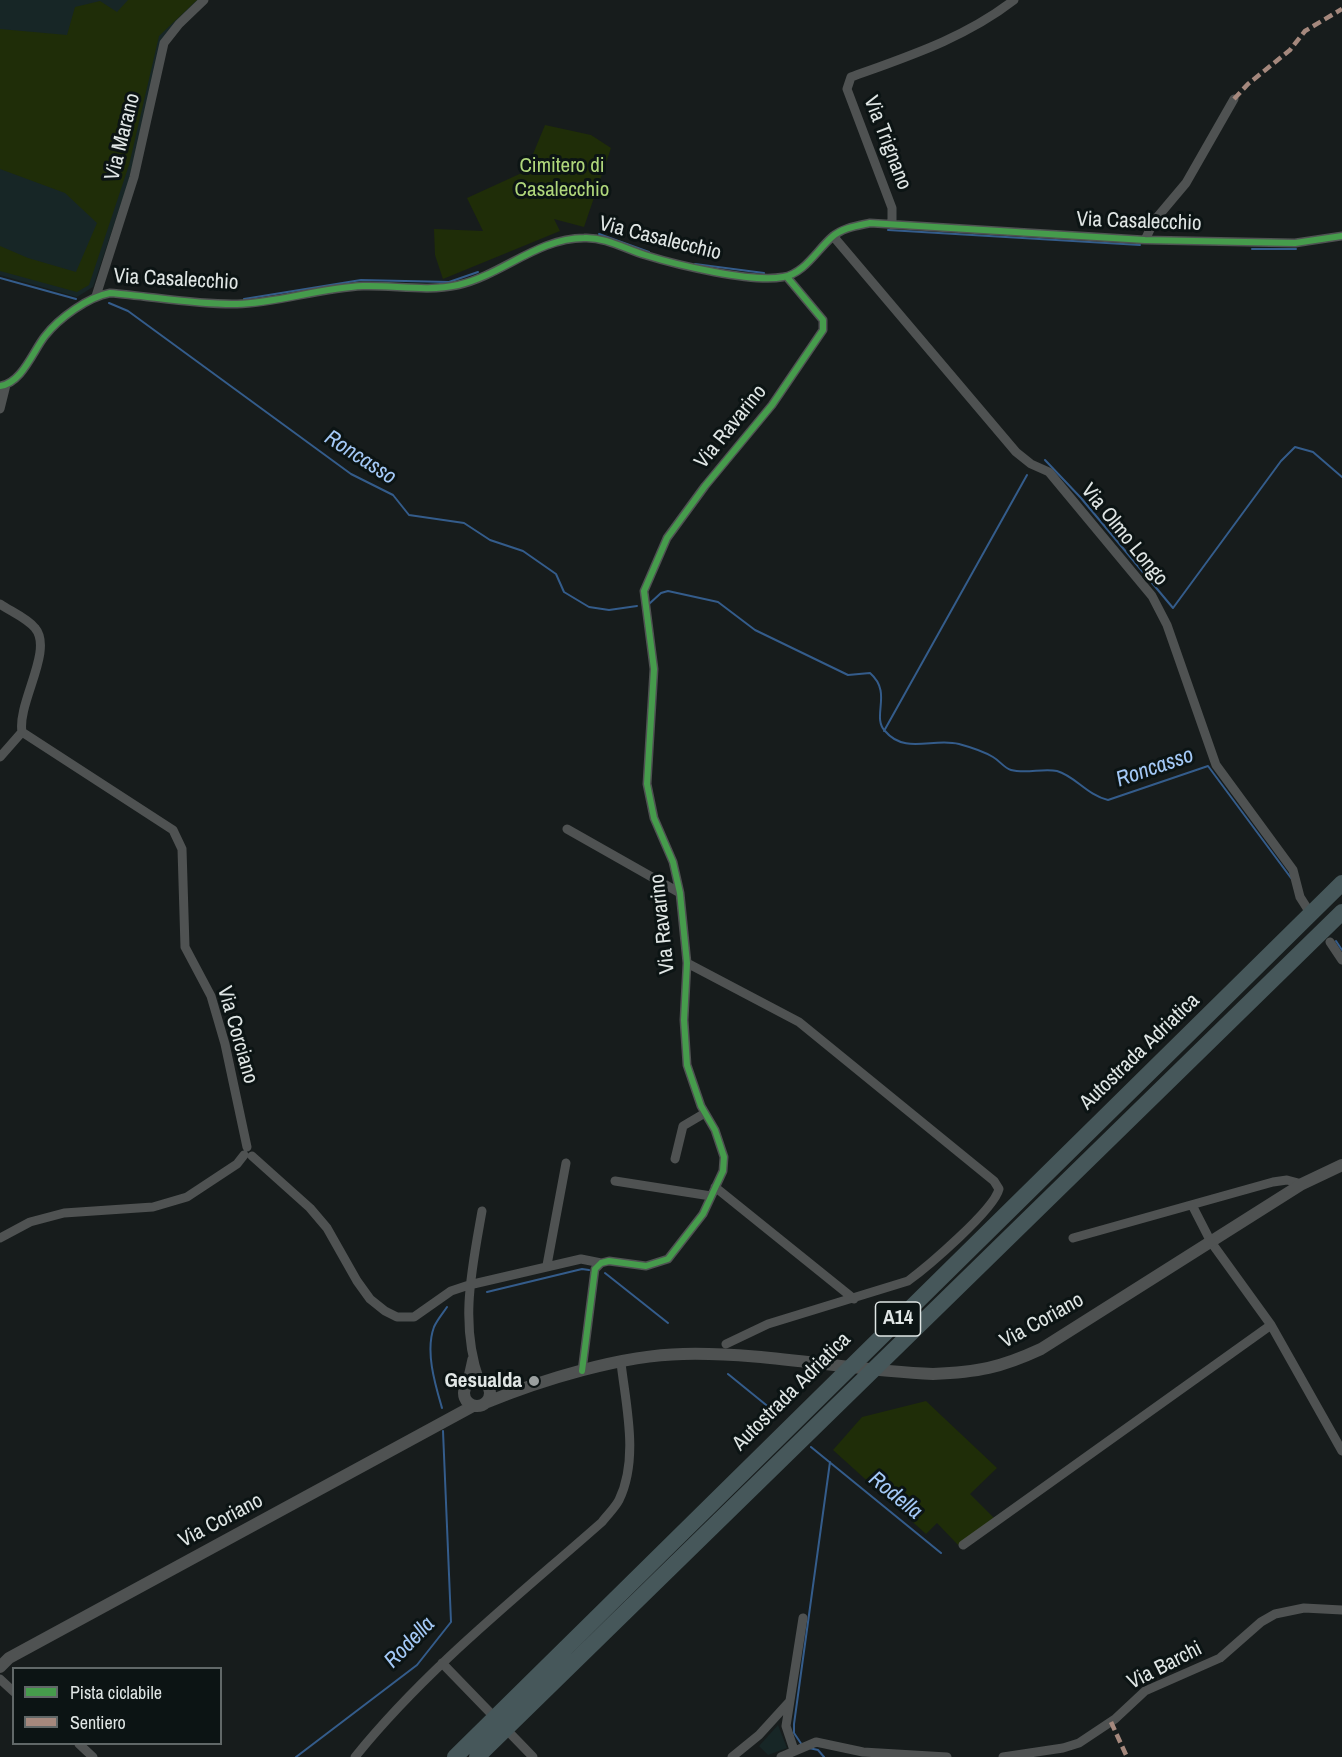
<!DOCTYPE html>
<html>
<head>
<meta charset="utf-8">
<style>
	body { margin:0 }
	#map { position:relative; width:1342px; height:1757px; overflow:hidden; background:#171c1c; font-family:"Archivo Narrow",sans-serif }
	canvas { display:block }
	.legend { position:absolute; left:12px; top:1667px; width:210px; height:78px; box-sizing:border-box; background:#0c1414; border:2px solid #616868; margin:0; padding:8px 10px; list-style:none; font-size:18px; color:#e0e6e5 }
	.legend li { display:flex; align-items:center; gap:12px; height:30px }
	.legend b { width:30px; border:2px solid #616868 }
</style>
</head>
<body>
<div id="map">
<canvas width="1342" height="1757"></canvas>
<ul class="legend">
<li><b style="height:8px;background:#469c4c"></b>Pista ciclabile</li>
<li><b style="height:8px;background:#a5887d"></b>Sentiero</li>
</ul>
</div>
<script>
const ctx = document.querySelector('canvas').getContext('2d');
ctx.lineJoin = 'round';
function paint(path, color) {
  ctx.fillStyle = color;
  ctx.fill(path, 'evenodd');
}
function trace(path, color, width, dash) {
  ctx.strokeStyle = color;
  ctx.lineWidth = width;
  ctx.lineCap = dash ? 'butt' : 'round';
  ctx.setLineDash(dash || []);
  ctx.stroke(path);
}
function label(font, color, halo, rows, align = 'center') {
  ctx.font = font + ' "Archivo Narrow",sans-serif';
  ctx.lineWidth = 6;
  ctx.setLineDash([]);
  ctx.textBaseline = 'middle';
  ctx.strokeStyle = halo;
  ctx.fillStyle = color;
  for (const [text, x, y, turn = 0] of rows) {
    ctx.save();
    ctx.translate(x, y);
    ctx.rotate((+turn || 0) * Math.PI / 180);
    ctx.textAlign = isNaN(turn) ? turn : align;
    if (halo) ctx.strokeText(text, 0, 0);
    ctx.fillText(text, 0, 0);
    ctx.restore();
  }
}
const built = new Path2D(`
	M0 0H202L178 19 161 43 129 180 93 287 77 297 0 275Z
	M778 1725 787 1748 768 1755 759 1746Z`);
const green = new Path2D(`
	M128 0H197L159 36 129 165 89 285 77 292 0 271V246L28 258 76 272 97 223 65 193 0 169V29L67 35 75 7 100 1 117 12Z
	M545 125 591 135 611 148 584 227 554 219 560 231 443 279 435 255 434 229 483 231 467 198 526 171Z
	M926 1401 997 1468 970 1494 994 1518 958 1545 937 1523 926 1534 833 1450 862 1417Z`);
const stream = new Path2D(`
	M888 230 1140 245
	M599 234 649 252
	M1252 249H1296
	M695 264 764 273
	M0 278 76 299
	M244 299 361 280 449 282 478 272
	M109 303 128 311 351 474 393 495 409 515 464 523 490 540 523 551 556 574 564 592 589 607 609 610 637 606
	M1045 460 1081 498 1173 608 1281 461 1295 447 1313 452 1342 477
	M649 604 661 593 668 591 718 602 755 630 848 675 870 673C893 693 871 716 885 731 905 755 934 737 959 744 970 747 983 751 993 757 1000 761 1004 768 1011 770 1026 774 1043 768 1057 771 1075 776 1087 795 1108 800L1208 766 1291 878
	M884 731 1027 475
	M1336 941 1342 950
	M605 1273 668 1323
	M487 1292 582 1269 589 1270
	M728 1374 776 1413
	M442 1408C435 1384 425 1351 434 1327 437 1320 443 1313 447 1307
	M811 1447 941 1553
	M802 1745 794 1733V1724L830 1462
	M809 1748 818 1750 824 1757
	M296 1757 417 1665 451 1622 443 1431`);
const minor = new Path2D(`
	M892 225V208L847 89 851 77C909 56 965 38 1014 0
	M833 236 1016 452 1031 464 1049 472 1152 596 1167 625 1216 765 1293 870 1300 897 1307 908
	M1145 240 1154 221 1186 183 1234 99
	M96 296 134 177 164 43 179 24 204 0
	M0 386C22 383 33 351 45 336 59 318 88 297 110 293 150 296 196 305 237 304 277 303 320 288 363 286 394 285 427 292 458 285 502 275 538 238 584 238 606 237 625 249 645 255 677 265 752 283 783 277 804 274 817 250 832 237 842 228 856 226 870 223L1145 240 1295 243 1342 236
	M0 409 6 385
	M0 604C10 611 27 618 35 628 54 650 17 703 22 732L173 830 182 849 185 947 211 996 225 1044 247 1147
	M0 757 22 732
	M567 829 680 893
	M1330 942 1342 960
	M687 963 799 1022 994 1181 999 1189C994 1210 927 1267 908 1281L768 1324 726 1344
	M252 1156 310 1208 327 1228 357 1281 370 1299 385 1311 397 1317H414L451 1291 469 1285 581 1259 601 1263
	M675 1159 683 1126 705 1113
	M615 1181 711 1196
	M715 1187 854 1299
	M1192 1205 1211 1242 1271 1325 1342 1451
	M0 1238 30 1222 64 1213 153 1207 187 1197 237 1164 244 1155
	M1073 1238 1273 1182 1287 1180 1302 1184
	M547 1265 566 1163
	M582 1371 595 1269 601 1263 609 1261 646 1266 668 1259 703 1214 723 1171 724 1157 715 1130 701 1106 687 1065 684 1020 687 963 680 893 673 862 654 818 647 784 654 669 644 591 667 538 705 486 772 405 823 330V320L787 277
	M480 1381C459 1325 472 1268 482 1211
	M466 1386 472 1359
	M963 1545 1271 1325
	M442 1663 533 1757
	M0 1679 14 1692
	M79 1744 93 1757
	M794 1750 786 1726 803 1618
	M355 1757C426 1669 517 1597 602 1522 607 1515 615 1508 619 1500 639 1459 626 1406 621 1363
	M732 1757 759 1735 790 1701
	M781 1757 816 1742 863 1752 947 1757
	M1003 1757 1063 1748 1079 1743 1115 1719 1145 1691 1220 1658 1261 1622 1275 1614 1304 1608 1342 1610`);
const secondary = new Path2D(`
	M464 1393a13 13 0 1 1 26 0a13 13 0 1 1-26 0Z
	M485 1403C541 1380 622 1355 683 1354 767 1352 850 1371 933 1374 978 1372 1000 1368 1041 1349L1302 1184 1342 1165
	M0 1667 9 1658 473 1406`);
const motorway = new Path2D(`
	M455 1757 1342 883
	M477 1757 1342 912`);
const quiet = new Path2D(`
	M1234 99 1248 84 1290 50 1305 31 1342 9
	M1111 1722 1127 1757`);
const cycleway = new Path2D(`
	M0 386C22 383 33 351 45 336 59 318 88 297 110 293 150 296 196 305 237 304 277 303 320 288 363 286 394 285 427 292 458 285 502 275 538 238 584 238 606 237 625 249 645 255 677 265 752 283 783 277 804 274 817 250 832 237 842 228 856 226 870 223L1145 240 1295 243 1342 236
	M582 1371 595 1269 601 1263 609 1261 646 1266 668 1259 703 1214 723 1171 724 1157 715 1130 701 1106 687 1065 684 1020 687 963 680 893 673 862 654 818 647 784 654 669 644 591 667 538 705 486 772 405 823 330V320L787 277`);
const markers = [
	[534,1381,6,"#9a9f9f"]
];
const shields = [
	[898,1319,45]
];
const shieldNames = [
	["A14",898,1319]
];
const streetNames = [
	["Via Marano",123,137,-76],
	["Via Trignano",887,143,69],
	["Via Casalecchio",1139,222,2],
	["Via Casalecchio",660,239,14],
	["Via Casalecchio",176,280,3],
	["Via Ravarino",731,427,-51],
	["Via Olmo Longo",1124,535,51],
	["Via Ravarino",663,924,-96],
	["Via Corciano",237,1035,74],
	["Autostrada Adriatica",1140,1052,-44],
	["Via Coriano",1042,1321,-29],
	["Autostrada Adriatica",792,1392,-45],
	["Via Coriano",221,1521,-28],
	["Via Barchi",1165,1666,-27]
];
const parkNames = [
	["Cimitero di",562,166],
	["Casalecchio",562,190]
];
const poiNames = [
	["Gesualda",522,1381]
];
const waterNames = [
	["Roncasso",360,458,33],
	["Roncasso",1155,768,-19],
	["Rodella",895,1496,39],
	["Rodella",410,1643,-46]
];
paint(built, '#172626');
paint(green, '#1f2d08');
trace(stream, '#345c8b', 2);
trace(minor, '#4f5252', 9);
trace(secondary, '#4f5252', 12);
trace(motorway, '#46575a', 16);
trace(quiet, '#a5887d', 4.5, [9, 4.5]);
trace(cycleway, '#469c4c', 6);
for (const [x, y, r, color] of markers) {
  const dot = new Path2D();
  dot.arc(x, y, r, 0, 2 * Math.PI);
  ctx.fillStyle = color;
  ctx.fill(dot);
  trace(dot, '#0c1414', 2);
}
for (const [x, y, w] of shields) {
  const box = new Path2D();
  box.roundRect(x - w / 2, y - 17, w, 34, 4.5);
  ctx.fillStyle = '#0c1414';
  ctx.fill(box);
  trace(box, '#e0e6e5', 1.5);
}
label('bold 20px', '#e0e6e5', null, shieldNames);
label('21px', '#e0e6e5', '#0c1414', streetNames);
label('21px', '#b0d77b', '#0c1414', parkNames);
label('bold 21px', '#e0e6e5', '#0c1414', poiNames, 'right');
label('italic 22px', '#a4c9f7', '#0c1414', waterNames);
</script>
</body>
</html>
